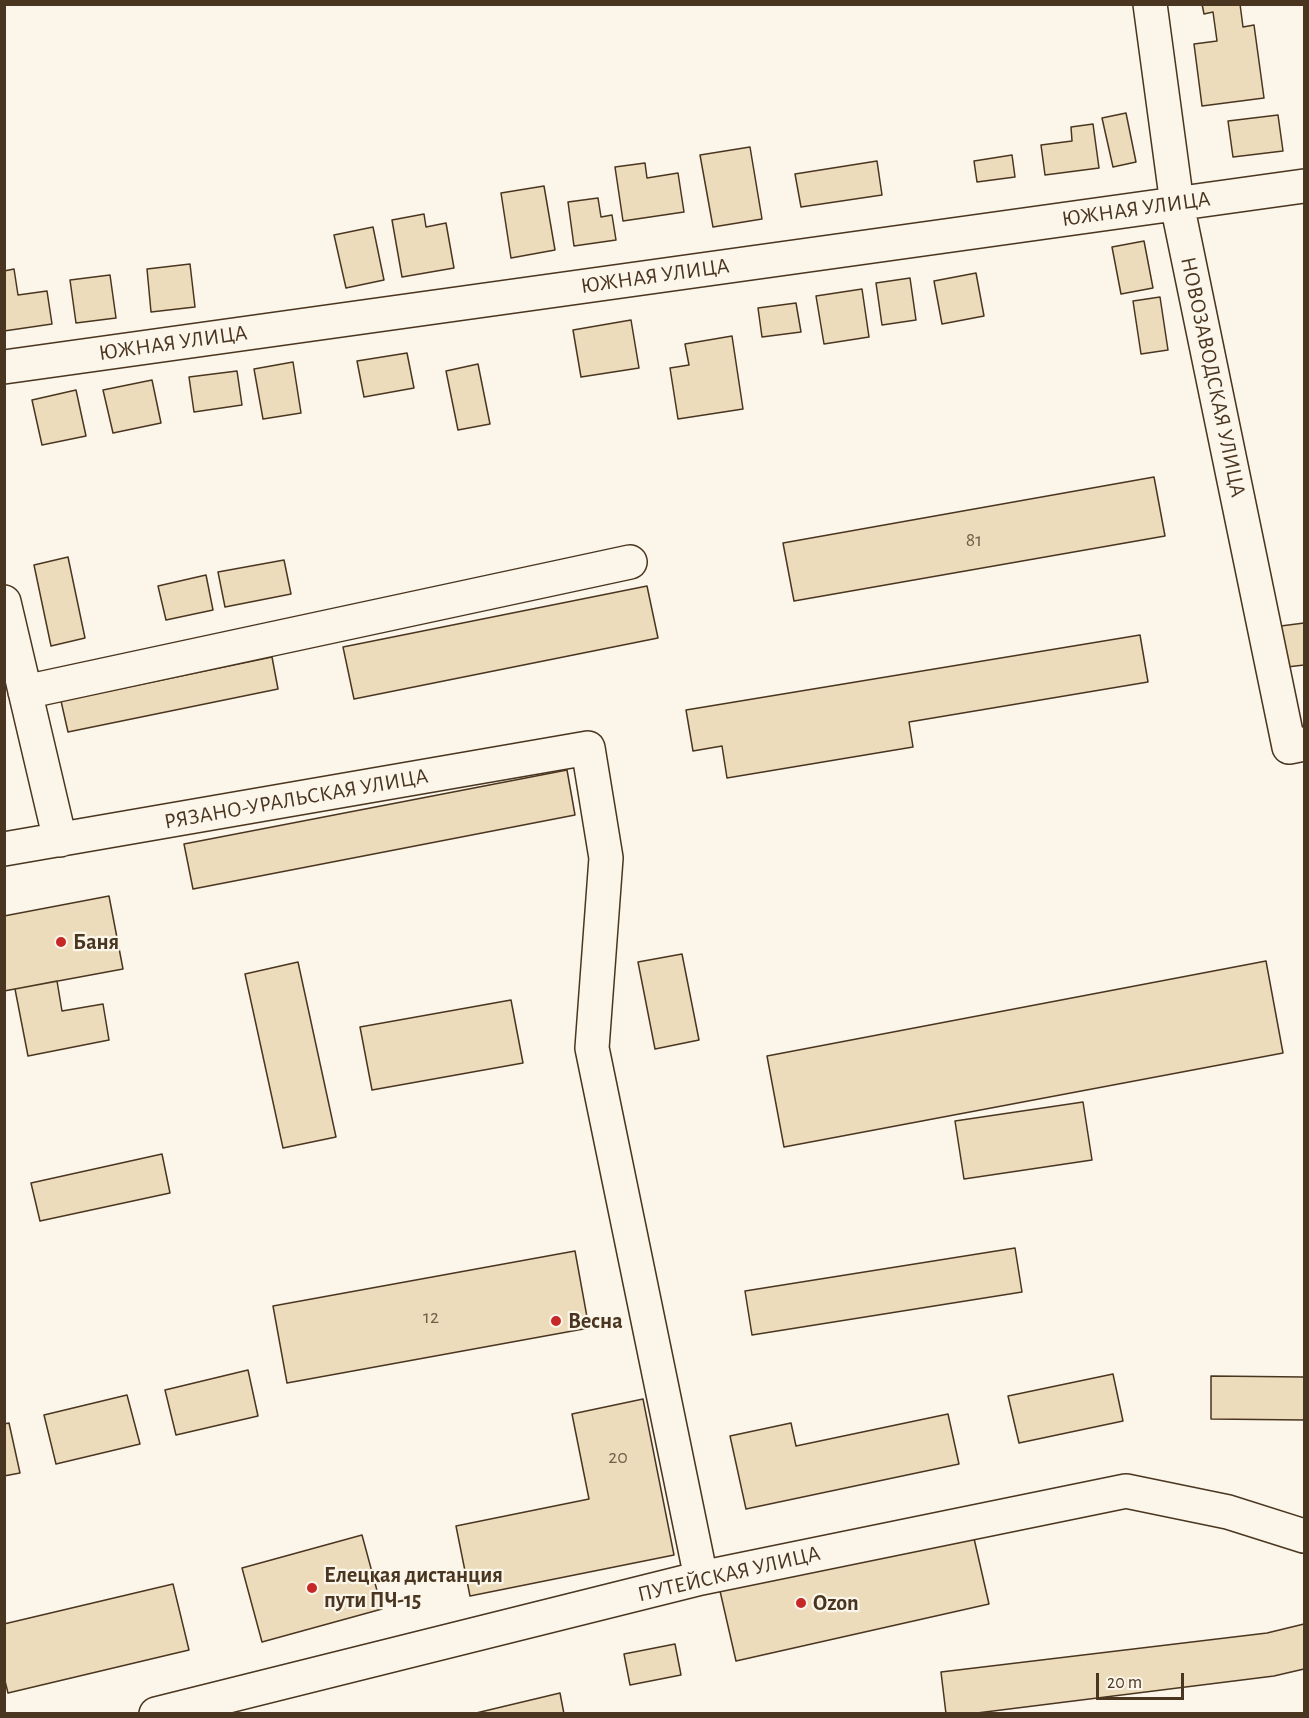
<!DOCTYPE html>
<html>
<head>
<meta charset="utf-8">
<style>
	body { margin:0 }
	#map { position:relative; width:1309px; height:1718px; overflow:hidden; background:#fbf6e9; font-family:"Alegreya Sans",sans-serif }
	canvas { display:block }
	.frame { position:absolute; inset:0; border:6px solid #4a3520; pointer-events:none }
	.scale { position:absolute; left:1096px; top:1673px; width:88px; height:27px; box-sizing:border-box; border:3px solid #4a3520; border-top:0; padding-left:8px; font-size:18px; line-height:21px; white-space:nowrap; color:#4a3520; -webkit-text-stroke:4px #fbf6e9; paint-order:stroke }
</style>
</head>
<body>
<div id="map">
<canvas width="1309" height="1718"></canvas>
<div class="frame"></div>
<div class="scale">20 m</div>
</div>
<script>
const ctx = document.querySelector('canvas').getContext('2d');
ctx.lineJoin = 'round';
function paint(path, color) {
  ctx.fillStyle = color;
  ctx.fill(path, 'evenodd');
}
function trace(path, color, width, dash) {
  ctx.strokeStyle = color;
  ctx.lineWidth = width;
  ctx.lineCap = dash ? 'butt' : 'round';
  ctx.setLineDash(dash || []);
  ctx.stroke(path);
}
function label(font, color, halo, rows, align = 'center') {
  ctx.font = font + ' "Alegreya Sans",sans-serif';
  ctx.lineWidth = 4.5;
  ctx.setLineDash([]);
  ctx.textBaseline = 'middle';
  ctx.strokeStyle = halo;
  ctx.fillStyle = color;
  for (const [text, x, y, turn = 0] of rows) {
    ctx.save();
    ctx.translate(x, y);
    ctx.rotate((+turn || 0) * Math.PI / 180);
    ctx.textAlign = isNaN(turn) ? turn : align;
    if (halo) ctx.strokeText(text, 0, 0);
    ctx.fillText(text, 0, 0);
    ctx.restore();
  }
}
const building = new Path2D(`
	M1202 4H1240L1243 27 1254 25 1264 98 1202 106 1194 44 1217 41 1213 12 1204 14Z
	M1126 113 1136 162 1113 167 1102 118Z
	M1278 115 1283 151 1233 157 1228 121Z
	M1093 124 1099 168 1045 175 1041 145 1072 141 1071 127Z
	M750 147 762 219 713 227 700 155Z
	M1012 155 1015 177 977 182 974 161Z
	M877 161 882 195 801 207 795 174Z
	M645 163 647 178 678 173 684 212 623 221 615 167Z
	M544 186 555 250 511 258 501 193Z
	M598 198 601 217 612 215 616 240 574 246 568 202Z
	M424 214 426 227 446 223 454 268 402 277 392 220Z
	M373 227 384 280 346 288 334 235Z
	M1144 241 1153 288 1121 294 1112 247Z
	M190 264 195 307 151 312 147 269Z
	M14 269 18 295 47 291 52 324 4 331V271Z
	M976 273 984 316 942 324 934 281Z
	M110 275 116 318 76 323 70 280Z
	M910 278 916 320 882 325 876 283Z
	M862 289 869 337 824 344 816 296Z
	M1160 297 1168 350 1141 354 1133 301Z
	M796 303 801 332 762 337 758 308Z
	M631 320 639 368 581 377 573 330Z
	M732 336 743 409 678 419 670 368 689 365 685 344Z
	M407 353 414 388 364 397 357 361Z
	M293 362 301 413 263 419 254 369Z
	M478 364 490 424 458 430 446 371Z
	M237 371 242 405 194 412 189 377Z
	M152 380 161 423 113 433 103 390Z
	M76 390 86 436 42 445 32 400Z
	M1154 477 1165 536 794 601 783 543Z
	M68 557 85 638 51 646 34 565Z
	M284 560 291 594 225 607 218 572Z
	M206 575 213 610 166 620 158 586Z
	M647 586 658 638 354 699 343 647Z
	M1304 623V665L1279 668 1273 627Z
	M1140 635 1148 682 909 722 913 747 727 778 722 746 693 751 686 710Z
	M272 657 278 689 68 732 61 701Z
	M567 770 575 815 193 889 184 844Z
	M109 896 123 969 4 991V916Z
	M682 954 699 1040 655 1049 638 962Z
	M1266 961 1283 1053 784 1147 767 1056Z
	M298 962 336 1137 283 1148 245 974Z
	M57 981 62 1011 103 1004 109 1040 28 1056 15 989Z
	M511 1000 523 1063 372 1090 360 1027Z
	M1083 1102 1092 1160 964 1179 955 1121Z
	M162 1154 170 1193 40 1221 31 1183Z
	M1015 1248 1022 1292 752 1335 745 1291Z
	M575 1251 589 1328 287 1383 273 1306Z
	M248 1370 258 1416 176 1435 165 1390Z
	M1113 1374 1123 1421 1019 1443 1008 1396Z
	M1211 1376 1304 1377V1420L1211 1419Z
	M127 1395 140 1444 56 1464 44 1415Z
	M643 1399 674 1555 470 1596 456 1526 589 1499 572 1414Z
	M948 1414 959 1464 746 1509 730 1436 791 1423 796 1446Z
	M9 1423 20 1473 4 1476V1424Z
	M973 1534 989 1604 736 1661 720 1591Z
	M362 1535 382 1609 262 1642 242 1568Z
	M173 1584 189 1650 8 1693 4 1677V1624Z
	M1304 1624V1669L1274 1676 969 1714H946L941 1672 1267 1633Z
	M675 1644 681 1675 630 1685 624 1654Z
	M560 1693 564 1714H472Z`);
const minor = new Path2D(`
	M1150 4 1177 204 1289 747 1304 744
	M4 367 1304 186
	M4 602 60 840
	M25 692 630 562
	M4 849 588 748 606 858 592 1048 701 1578
	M156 1714 701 1578 1126 1491 1228 1512 1304 1536`);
const markers = [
	[61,942,6,"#c62828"],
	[556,1321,6,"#c62828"],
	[312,1588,6,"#c62828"],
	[801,1603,6,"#c62828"]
];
const numberNames = [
	["81",974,540],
	["12",431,1317],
	["20",618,1457]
];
const streetNames = [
	["ЮЖНАЯ УЛИЦА",1136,209,-8],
	["ЮЖНАЯ УЛИЦА",655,276,-8],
	["ЮЖНАЯ УЛИЦА",173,343,-8],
	["НОВОЗАВОДСКАЯ УЛИЦА",1213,377,78],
	["РЯЗАНО-УРАЛЬСКАЯ УЛИЦА",296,799,-10],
	["ПУТЕЙСКАЯ УЛИЦА",729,1574,-13]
];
const poiNames = [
	["Баня",73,942],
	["Весна",568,1321],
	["Елецкая дистанция",324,1575],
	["пути ПЧ-15",324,1600],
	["Ozon",813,1603]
];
paint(building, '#ecdcbc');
trace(building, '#4a3520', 1.5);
trace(minor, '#4a3520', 36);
trace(minor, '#fbf6e9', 33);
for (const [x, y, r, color] of markers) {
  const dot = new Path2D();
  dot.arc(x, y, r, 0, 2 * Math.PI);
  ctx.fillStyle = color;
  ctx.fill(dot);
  trace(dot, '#fbf6e9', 2);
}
label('20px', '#725f47', null, numberNames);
label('22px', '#4a3520', '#fbf6e9', streetNames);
label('bold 22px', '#4a3520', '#fbf6e9', poiNames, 'left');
</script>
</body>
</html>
